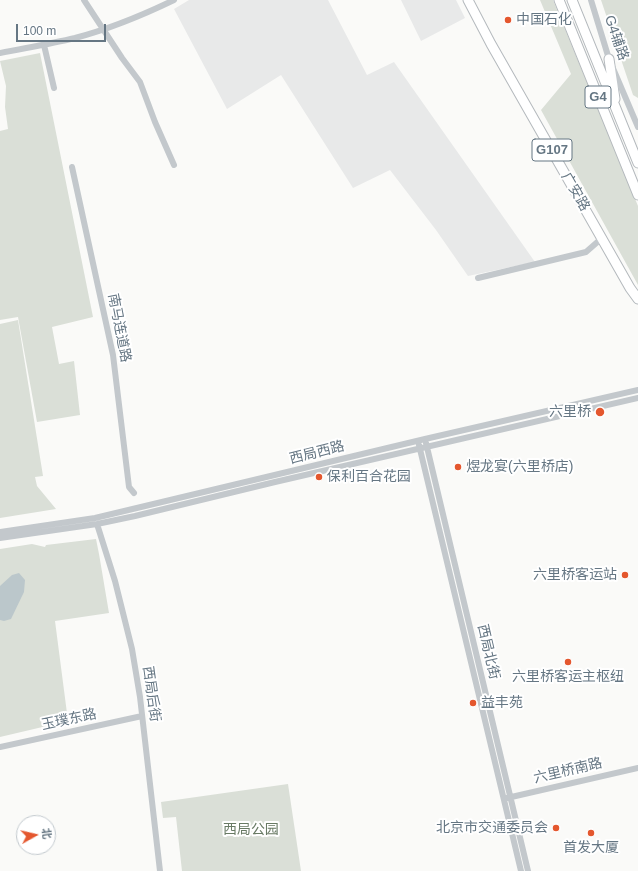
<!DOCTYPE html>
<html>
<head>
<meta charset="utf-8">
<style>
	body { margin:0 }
	#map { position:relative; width:638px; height:871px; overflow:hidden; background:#fafaf8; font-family:Helvetica,"Noto Sans SC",sans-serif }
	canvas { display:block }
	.north { position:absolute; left:16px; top:815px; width:40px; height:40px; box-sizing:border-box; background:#fff; border:1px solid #c1c8cd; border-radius:50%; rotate:82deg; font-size:11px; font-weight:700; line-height:16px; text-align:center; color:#657683 }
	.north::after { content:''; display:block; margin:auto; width:14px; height:18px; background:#e4572e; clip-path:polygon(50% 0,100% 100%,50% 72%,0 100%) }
	.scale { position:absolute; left:16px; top:24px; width:90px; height:18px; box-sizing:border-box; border:2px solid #657683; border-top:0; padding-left:5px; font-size:12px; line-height:14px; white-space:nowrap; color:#657683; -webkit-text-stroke:3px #fff; paint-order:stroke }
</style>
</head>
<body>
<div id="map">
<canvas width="638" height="871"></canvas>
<div class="north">北</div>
<div class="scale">100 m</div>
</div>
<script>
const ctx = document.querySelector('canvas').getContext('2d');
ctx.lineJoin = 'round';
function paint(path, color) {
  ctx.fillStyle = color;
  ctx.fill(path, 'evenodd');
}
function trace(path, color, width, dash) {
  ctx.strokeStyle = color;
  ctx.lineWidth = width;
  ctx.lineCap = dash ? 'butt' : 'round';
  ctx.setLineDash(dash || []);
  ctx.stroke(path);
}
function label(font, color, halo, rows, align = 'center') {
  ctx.font = font + ' Helvetica,"Noto Sans SC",sans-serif';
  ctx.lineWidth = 4;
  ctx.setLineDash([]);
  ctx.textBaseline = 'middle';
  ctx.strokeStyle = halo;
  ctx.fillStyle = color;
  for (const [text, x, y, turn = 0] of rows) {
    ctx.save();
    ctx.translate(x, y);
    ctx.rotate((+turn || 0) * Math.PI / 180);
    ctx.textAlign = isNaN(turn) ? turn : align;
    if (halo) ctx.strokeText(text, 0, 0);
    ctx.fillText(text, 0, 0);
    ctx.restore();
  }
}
const built = new Path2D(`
	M189 0H328L367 75 394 62 535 262 468 276 436 230 390 170 353 188 281 75 227 109 174 9Z
	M401 0H456L465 18 421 41Z`);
const green = new Path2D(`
	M540 0H553L638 206V285L541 110 571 74Z
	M601 0H638V98L633 95Z
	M40 53 93 317 52 327 59 364 74 361 80 415 37 422 18 317 0 320V131L8 129 5 107 6 86 0 61Z
	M18 320 43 476 35 477 37 486 56 509 0 518V324Z
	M96 539 99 554 109 613 55 621 68 721 0 737V549L32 544 45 547 46 545Z
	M288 784 301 871H182L176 817 163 818 161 802Z`);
const water = new Path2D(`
	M19 573 25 580 24 592 11 619 4 621 0 620V586L12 575Z`);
const minor = new Path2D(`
	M84 0 122 58 140 82 155 122 174 165
	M591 0 609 59 638 127
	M44 45 54 88
	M0 53C25 48 50 44 75 38 109 29 143 15 174 0
	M72 167 113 355 129 487 134 493
	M478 278 586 252 602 238
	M426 443 528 871
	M419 445 521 871
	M97 524 115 581 132 649 140 697 160 871
	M0 532 95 518 425 439 638 390
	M0 538 97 524 135 516 275 482 638 398
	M0 747 142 716
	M507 798 638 768`);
const highway = new Path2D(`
	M468 0 491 44 630 288 638 299
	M559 0 638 195
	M572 0 638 163
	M609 59 615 99`);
const markers = [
	[508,20,4,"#e4572e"],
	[600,412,5,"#e4572e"],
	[458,467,4,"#e4572e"],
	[319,477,4,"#e4572e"],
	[625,575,4,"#e4572e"],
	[568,662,4,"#e4572e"],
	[473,703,4,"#e4572e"],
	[556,828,4,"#e4572e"],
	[591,833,4,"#e4572e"]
];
const shields = [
	[598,97,26],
	[552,150,40]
];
const shieldNames = [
	["G4",598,97],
	["G107",552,150]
];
const poiNames = [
	["中国石化",516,20],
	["六里桥",591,412,"right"],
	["煜龙宴(六里桥店)",466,467],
	["保利百合花园",327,477],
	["六里桥客运站",617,575,"right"],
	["六里桥客运主枢纽",568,677,"center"],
	["益丰苑",481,703],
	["北京市交通委员会",548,828,"right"],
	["首发大厦",591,848,"center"]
];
const streetNames = [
	["G4辅路",616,38,71],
	["广安路",575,192,60],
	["南马连道路",119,328,79],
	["西局西路",317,453,-14],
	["西局北街",488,652,77],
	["西局后街",151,694,82],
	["玉璞东路",69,720,-12],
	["六里桥南路",568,771,-13]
];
const parkNames = [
	["西局公园",251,830]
];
paint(built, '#e8e9e9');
paint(green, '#dadfd7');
paint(water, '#bbc7cb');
trace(highway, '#b4b9bd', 11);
trace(minor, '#c3c8cc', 6);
trace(highway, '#fff', 9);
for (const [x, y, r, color] of markers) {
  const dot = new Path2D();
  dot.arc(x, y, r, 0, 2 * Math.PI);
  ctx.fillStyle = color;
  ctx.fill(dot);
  trace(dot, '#fff', 1.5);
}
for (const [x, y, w] of shields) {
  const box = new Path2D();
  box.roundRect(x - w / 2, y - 11, w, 22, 3);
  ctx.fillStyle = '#fff';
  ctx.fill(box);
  trace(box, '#657683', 1);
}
label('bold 13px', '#657683', null, shieldNames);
label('14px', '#657683', '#fff', poiNames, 'left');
label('14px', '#657683', '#fff', streetNames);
label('14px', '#687a64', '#fff', parkNames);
</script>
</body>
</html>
